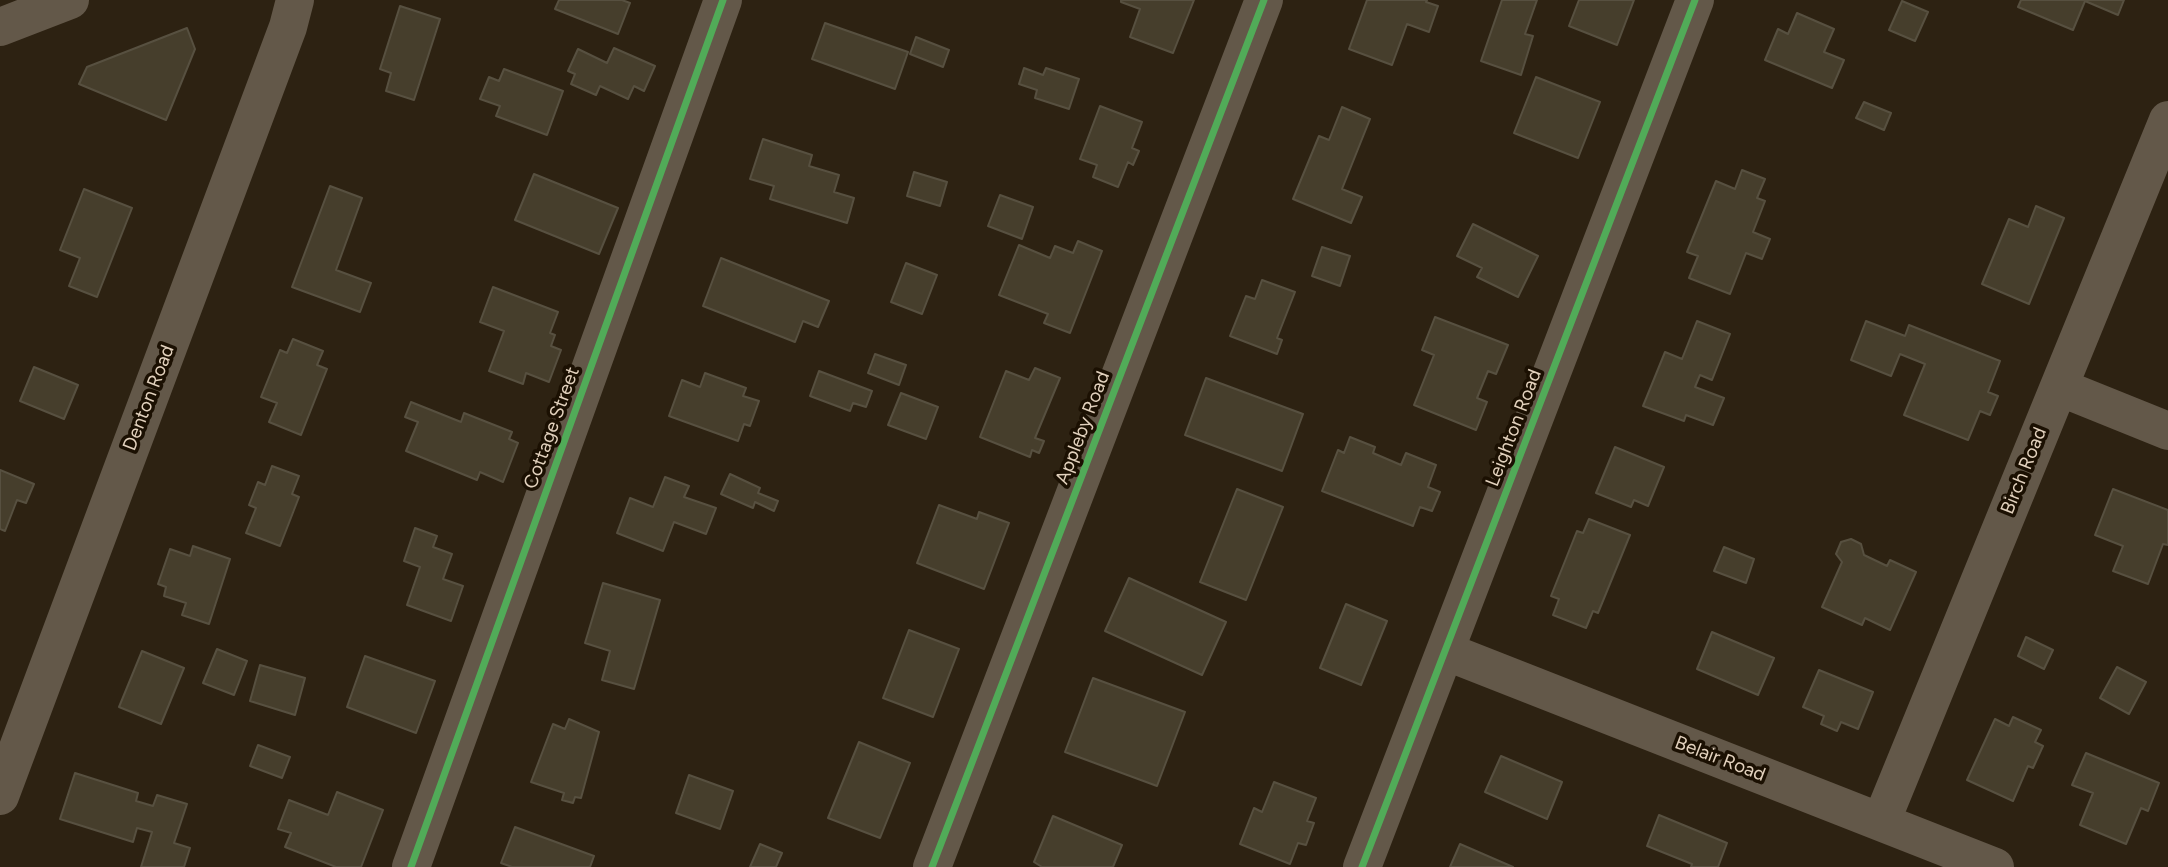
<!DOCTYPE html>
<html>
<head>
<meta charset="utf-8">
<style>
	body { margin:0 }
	canvas { display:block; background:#2d2212 }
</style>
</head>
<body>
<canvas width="2168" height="867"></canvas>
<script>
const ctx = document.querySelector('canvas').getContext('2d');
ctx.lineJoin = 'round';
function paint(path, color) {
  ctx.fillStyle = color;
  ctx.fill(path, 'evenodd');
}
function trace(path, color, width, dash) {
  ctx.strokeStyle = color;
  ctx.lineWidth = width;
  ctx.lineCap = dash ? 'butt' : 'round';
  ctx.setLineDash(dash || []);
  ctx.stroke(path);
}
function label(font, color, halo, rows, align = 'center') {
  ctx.font = font + ' Figtree,sans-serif';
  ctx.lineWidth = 7;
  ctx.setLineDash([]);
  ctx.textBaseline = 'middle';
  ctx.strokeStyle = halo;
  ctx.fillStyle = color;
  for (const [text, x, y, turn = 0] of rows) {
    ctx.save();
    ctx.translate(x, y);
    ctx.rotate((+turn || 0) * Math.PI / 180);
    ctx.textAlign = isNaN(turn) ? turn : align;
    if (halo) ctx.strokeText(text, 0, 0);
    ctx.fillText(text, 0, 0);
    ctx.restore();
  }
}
const building = new Path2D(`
	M559 0H622L630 3 618 34 555 9Z
	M1121 0H1194L1173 53 1130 37 1140 9 1121 2Z
	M1367 0H1427L1426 2 1438 6 1429 32 1407 24 1392 65 1349 49Z
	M1502 0H1537L1525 34 1533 36 1521 75 1481 61Z
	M1579 0H1634L1617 45 1569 26Z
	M2021 0H2124L2118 15 2085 1 2073 30 2018 7Z
	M1902 1 1928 12 1915 41 1889 30Z
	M400 6 440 19 414 100 386 91 391 73 380 69Z
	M1797 13 1834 29 1824 52 1844 60 1832 88 1765 60 1778 29 1788 34Z
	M825 23 908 52 895 89 812 59Z
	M187 28 195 49 166 120 79 84 87 67Z
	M916 37 949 50 943 67 910 54Z
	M614 48 655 66 644 91 634 86 628 99 600 86 596 95 571 84 575 74 568 71 578 49 607 63Z
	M1024 68 1043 75 1046 68 1079 79 1069 109 1035 98 1037 90 1019 84Z
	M504 69 563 91 547 135 496 116 500 106 480 99 489 77 499 81Z
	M1536 77 1600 102 1578 158 1514 133Z
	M1864 102 1891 113 1884 130 1856 118Z
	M1100 106 1142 122 1132 148 1139 151 1133 165 1128 162 1118 187 1093 177 1097 165 1080 159Z
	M1342 107 1370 119 1342 189 1362 197 1351 223 1293 199 1319 136 1329 140Z
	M763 139 812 155 809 166 839 175 834 192 854 198 847 223 770 199 774 186 750 179Z
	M1742 170 1765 179 1757 198 1765 201 1753 232 1770 239 1762 259 1746 253 1730 294 1689 278 1698 256 1687 252 1716 181 1735 189Z
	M914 172 947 182 940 206 907 196Z
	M534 174 618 208 599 254 515 220Z
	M330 186 362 198 336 270 371 283 360 312 292 287Z
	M84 189 132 208 97 297 69 286 80 258 60 250Z
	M1000 195 1033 207 1022 239 988 226Z
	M2036 206 2064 218 2029 304 1982 284 2009 219 2028 227Z
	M1473 224 1538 256 1518 297 1477 277 1482 268 1457 256Z
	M1078 241 1102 251 1070 333 1044 323 1048 314 999 295 1019 245 1050 258 1055 246 1073 253Z
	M1322 247 1350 256 1340 286 1312 276Z
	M721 258 829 301 818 327 803 321 795 342 703 306Z
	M906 263 937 275 922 314 891 302Z
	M1262 280 1295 292 1277 338 1282 340 1277 354 1230 336 1246 296 1255 299Z
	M493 287 558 312 550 333 555 335 551 346 561 350 549 382 526 373 523 384 489 371 504 331 480 322Z
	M1435 317 1508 345 1496 374 1488 371 1477 398 1487 402 1476 430 1414 405 1434 355 1422 350Z
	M1697 321 1730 334 1712 380 1700 375 1695 387 1724 398 1713 425 1686 415 1684 421 1643 406 1665 352 1682 359Z
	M1866 321 1905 336 1909 325 2000 361 1988 392 1998 396 1990 415 1980 411 1968 440 1904 415 1925 364 1900 354 1891 376 1851 360Z
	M293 339 323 351 317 365 327 369 301 435 269 422 277 403 261 397 280 350 287 353Z
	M875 354 906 365 899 385 868 373Z
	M34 367 78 385 64 419 20 401Z
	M1035 368 1060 378 1035 438 1044 441 1039 453 1032 450 1030 457 980 437 1006 371 1029 380Z
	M819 371 872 391 866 407 853 403 850 411 810 396Z
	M705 373 746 388 743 396 759 401 750 426 744 424 738 441 669 416 682 380 700 387Z
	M1206 378 1303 414 1282 471 1185 435Z
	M901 393 938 407 926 439 888 425Z
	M411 402 461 422 464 413 512 432 509 439 518 443 503 482 480 472 477 480 406 451 418 422 405 417Z
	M1350 437 1375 447 1373 453 1401 465 1406 453 1436 465 1428 487 1440 492 1432 511 1420 507 1413 526 1322 491 1338 450 1344 453Z
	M1615 447 1664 467 1648 506 1634 500 1631 507 1596 493Z
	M272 466 299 476 292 494 299 497 280 546 246 533 256 508 249 505 258 482 265 485Z
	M0 470 34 484 26 503 17 500 5 531 0 529Z
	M730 474 760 488 758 493 778 501 774 511 755 502 753 508 721 494Z
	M665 477 689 486 684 497 716 508 706 534 674 522 663 551 617 533 630 498 653 507Z
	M1237 489 1283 507 1246 600 1200 582Z
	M2113 489 2168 510V545L2163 544 2148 584 2113 571 2123 546 2095 535Z
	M939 505 977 519 979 512 1009 523 984 589 917 563Z
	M1589 519 1630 535 1598 613 1593 611 1586 628 1553 615 1559 599 1551 596 1577 531 1583 533Z
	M415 528 437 536 433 547 452 554 443 579 463 586 451 621 407 605 420 567 404 561Z
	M1851 539 1861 544 1864 555 1887 566 1890 560 1916 572 1890 630 1865 618 1862 625 1822 607 1842 562 1836 554 1841 542Z
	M193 546 230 559 209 624 182 615 186 603 164 596 166 587 158 584 170 549 190 556Z
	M1724 547 1754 559 1746 583 1714 571Z
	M1129 578 1226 622 1202 675 1105 631Z
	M603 583 660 600 634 689 602 680 610 651 585 643Z
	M1346 604 1387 621 1361 685 1320 668Z
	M909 630 959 649 933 717 883 698Z
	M1712 632 1774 658 1758 695 1697 669Z
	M2026 637 2053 650 2044 669 2018 656Z
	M217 649 247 661 234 695 203 683Z
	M142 651 184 668 161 724 119 707Z
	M365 656 435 681 416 733 347 707Z
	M260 665 305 678 295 715 250 701Z
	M2117 667 2146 682 2129 714 2100 698Z
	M1819 670 1873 692 1858 729 1841 722 1837 731 1821 724 1824 716 1803 707Z
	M1093 678 1185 712 1157 786 1065 752Z
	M2013 717 2041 730 2035 742 2043 746 2033 768 2028 766 2013 801 1967 780 1995 719 2009 726Z
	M569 719 599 732 581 798 575 797 573 803 562 800 564 793 531 782 553 724 565 729Z
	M859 742 910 763 880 838 828 818Z
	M258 745 290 757 282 778 250 766Z
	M2086 753 2159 783 2148 811 2141 808 2126 844 2080 825 2093 793 2072 785Z
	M1501 756 1562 782 1547 819 1485 792Z
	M75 773 138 793 136 801 153 806 157 795 187 804 174 843 190 848 184 867H141L152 832 137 828 133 842 60 819Z
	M689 775 733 791 720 829 676 813Z
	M1274 782 1316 798 1307 821 1314 823 1306 845 1298 843 1290 864 1240 844 1254 808 1262 812Z
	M337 792 383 810 361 867H336L285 847 291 833 278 829 289 800 328 815Z
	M1659 815 1727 843 1718 867H1691L1692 864 1647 846Z
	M1053 816 1122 845 1113 867H1042L1034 862Z
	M515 827 594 856 590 867H512L501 863Z
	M760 844 782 853 776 867H750Z
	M1460 844 1513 867H1450Z`);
const minor = new Path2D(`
	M0 27 70 0
	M2059 387 2168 431
	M1445 651 1995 867
	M0 796 288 27 295 0
	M1881 822 2168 120
	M411 867 723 0
	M932 867 1264 0
	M1362 867 1695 0`);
const cycleway = new Path2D(`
	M411 867 723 0
	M932 867 1264 0
	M1362 867 1695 0`);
const streetNames = [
	["Denton Road",149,398,-69],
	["Cottage Street",552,428,-70],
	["Appleby Road",1083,428,-69],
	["Leighton Road",1514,428,-69],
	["Birch Road",2024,471,-68],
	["Belair Road",1720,759,21]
];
paint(building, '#463e2c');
trace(building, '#575040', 2);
trace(minor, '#635849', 38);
trace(cycleway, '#51ab58', 7);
label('19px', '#e2d1bd', '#1b1002', streetNames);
</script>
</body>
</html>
